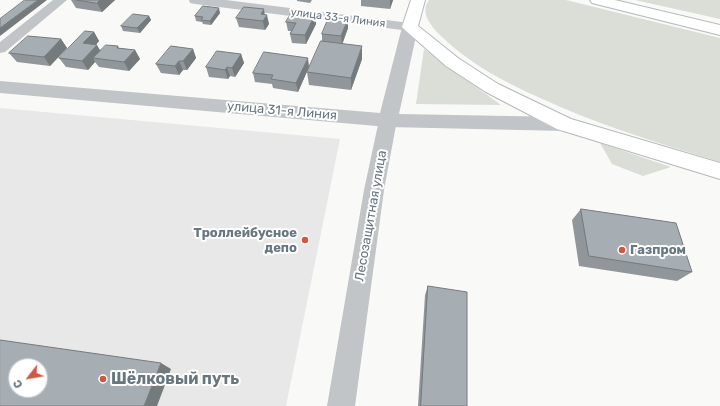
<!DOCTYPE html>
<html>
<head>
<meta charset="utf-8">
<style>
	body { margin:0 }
	#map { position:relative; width:720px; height:406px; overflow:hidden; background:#f9f9f7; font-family:Rubik,sans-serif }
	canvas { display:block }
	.north { position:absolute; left:8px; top:358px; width:40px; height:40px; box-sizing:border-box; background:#fff; border:1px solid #c2c8cc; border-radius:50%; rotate:239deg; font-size:11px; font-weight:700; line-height:16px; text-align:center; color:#67767f }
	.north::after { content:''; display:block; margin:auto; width:14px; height:18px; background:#d05740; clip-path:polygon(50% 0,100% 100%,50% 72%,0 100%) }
</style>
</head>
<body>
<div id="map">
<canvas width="720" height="406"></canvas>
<div class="north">С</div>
</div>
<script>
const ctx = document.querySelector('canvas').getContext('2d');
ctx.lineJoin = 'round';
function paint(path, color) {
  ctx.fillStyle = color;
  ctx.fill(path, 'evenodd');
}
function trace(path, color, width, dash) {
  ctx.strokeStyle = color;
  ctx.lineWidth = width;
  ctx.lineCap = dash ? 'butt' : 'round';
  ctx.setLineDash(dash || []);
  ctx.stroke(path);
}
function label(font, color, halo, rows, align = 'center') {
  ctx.font = font + ' Rubik,sans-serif';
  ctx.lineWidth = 4;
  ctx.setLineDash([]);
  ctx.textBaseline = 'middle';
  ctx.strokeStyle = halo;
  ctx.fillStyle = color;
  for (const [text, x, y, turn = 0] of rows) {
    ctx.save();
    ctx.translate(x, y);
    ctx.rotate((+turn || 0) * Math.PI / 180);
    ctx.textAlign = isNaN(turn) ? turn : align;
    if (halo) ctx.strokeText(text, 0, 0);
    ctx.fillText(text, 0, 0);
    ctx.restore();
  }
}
const built = new Path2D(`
	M0 108 340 139 286 406H0ZM16 366H40V390H16Z`);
const green = new Path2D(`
	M429 0H566L720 38V162C658 143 596 124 538 97 502 81 469 63 441 36 432 27 419 13 429 0Z
	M635 0H720V19Z
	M424 49 501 105 416 104Z
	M600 143 671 167 643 176 612 164Z`);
const minor = new Path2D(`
	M53 0H67L5 52 0 53V42Z
	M189 0H226L410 23 415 24 417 27 415 30 410 31 195 4 190 3Z
	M388 114 394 116 397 120 384 190 355 406H327L364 190 379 120 382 116Z`);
const tertiary = new Path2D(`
	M410 22 415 24 418 27 399 114 564 117 571 119 573 124 571 129 564 131 388 127 0 93V81L380 113 402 27 405 24Z`);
const secondary = new Path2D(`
	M411 0H425L418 26 458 58 498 84 571 119 720 163V179L557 129 486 92 446 66 405 30 402 27Z
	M590 0H615L720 25V35L592 3Z`);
const wall = new Path2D(`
	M71 0H115L102 12 76 8Z
	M297 0H312L310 3 297 1Z
	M360 0H393L390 9 361 6V0Z
	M220 13 211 25 203 24 202 22 196 21 195 16Z
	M265 14 269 24 265 30 239 27 236 18Z
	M315 15 316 24 306 44 292 43 290 34 291 31H288L286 22Z
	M149 16 151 20 140 33 123 31 121 26Z
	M348 28 342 44 362 59 351 90 309 85 307 72 322 41V34Z
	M94 32 99 41 96 45 100 50 118 46 119 48 135 50 140 59 129 71 99 67 95 62 88 70 66 67 59 58Z
	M61 39 67 48 50 66 17 62 9 53Z
	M193 49 196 58 187 70H183L179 75 161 73 156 64Z
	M241 54 244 63 235 77 230 76 228 79 209 77 206 67Z
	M309 67 298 92 273 88 272 84 255 82 253 73Z
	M581 209 692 272 677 281 579 266 572 220Z
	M428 286 467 406H418L425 295Z`);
const shadedWall = new Path2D(`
	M38 0H47L0 36V28Z
	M100 0H115L102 12 97 3Z
	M390 0H393L390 9Z
	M219 8 220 13 211 25 210 21Z
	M264 9 265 17 267 15 269 24 265 30 261 14Z
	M315 15 316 24 306 44 305 35Z
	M149 16 151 20 140 33 137 28Z
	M348 19V28L342 45 341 36Z
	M94 32 99 41 89 52 83 43Z
	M61 39 67 48 50 66 44 57Z
	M97 45 102 54 93 58 95 62 88 70 82 61Z
	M362 46V59L351 90V78Z
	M193 49 196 58 187 70 183 61Z
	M135 50 140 59 129 71 124 62Z
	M241 54 244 63 235 77 232 68Z
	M308 58 309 67 298 92 296 83Z
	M179 61 183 70 179 75 175 66Z
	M227 67 230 76 228 79 225 70Z
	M161 363 171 369 157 406H144Z`);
const building = new Path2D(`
	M25 0H38L0 28V19Z
	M76 0H100L97 3Z
	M203 6 219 8 210 21 201 20 203 17 195 16Z
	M244 7 264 9 261 14 267 15 263 21 236 18Z
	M292 12 315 15 305 35 290 34 296 23 286 22Z
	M133 14 149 16 137 28 121 26Z
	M329 17 348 19 341 36 322 34Z
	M85 31 94 32 83 43 97 45 82 61 59 58Z
	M28 36 61 39 44 57 9 53Z
	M321 41 362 46 351 78 307 72Z
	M106 45 118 46 117 48 135 50 124 62 93 58Z
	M171 46 193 49 183 61H179L175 66 156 64Z
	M217 51 241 54 232 68 227 67 225 70 206 67Z
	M264 52 308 58 296 83 271 79 273 75 253 73Z
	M581 209 676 223 692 272 589 256Z
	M428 286 467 292V406H421Z
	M0 340 161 363 144 406H0ZM16 366H40V390H16Z`);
const markers = [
	[305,240,4,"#d05740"],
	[622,250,4,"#d05740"],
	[103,379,4,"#d05740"]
];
const farStreetnames = [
	["улица 33-я Линия",338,18,7]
];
const streetNames = [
	["улица 31-я Линия",282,111,5],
	["Лесозащитная улица",371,216,-80]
];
const poiNames = [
	["Троллейбусное",297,233],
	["депо",297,248],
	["Газпром",630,250,"left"]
];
const nearPoinames = [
	["Шёлковый путь",111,379]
];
paint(built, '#e7e8e7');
paint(green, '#daded7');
trace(secondary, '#b4b9bd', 2);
paint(minor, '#c1c5c8');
paint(tertiary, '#c1c5c8');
paint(secondary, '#fff');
paint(wall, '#90969a');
paint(shadedWall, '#757a7d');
paint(building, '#a7aeb3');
trace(building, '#757a7d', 1);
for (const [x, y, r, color] of markers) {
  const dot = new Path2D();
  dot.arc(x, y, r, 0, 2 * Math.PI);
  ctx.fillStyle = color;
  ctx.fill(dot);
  trace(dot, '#fff', 1.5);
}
label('11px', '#67767f', '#fff', farStreetnames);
label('13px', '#67767f', '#fff', streetNames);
label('bold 13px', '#67767f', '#fff', poiNames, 'right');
label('bold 16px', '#67767f', '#fff', nearPoinames, 'left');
</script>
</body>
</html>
